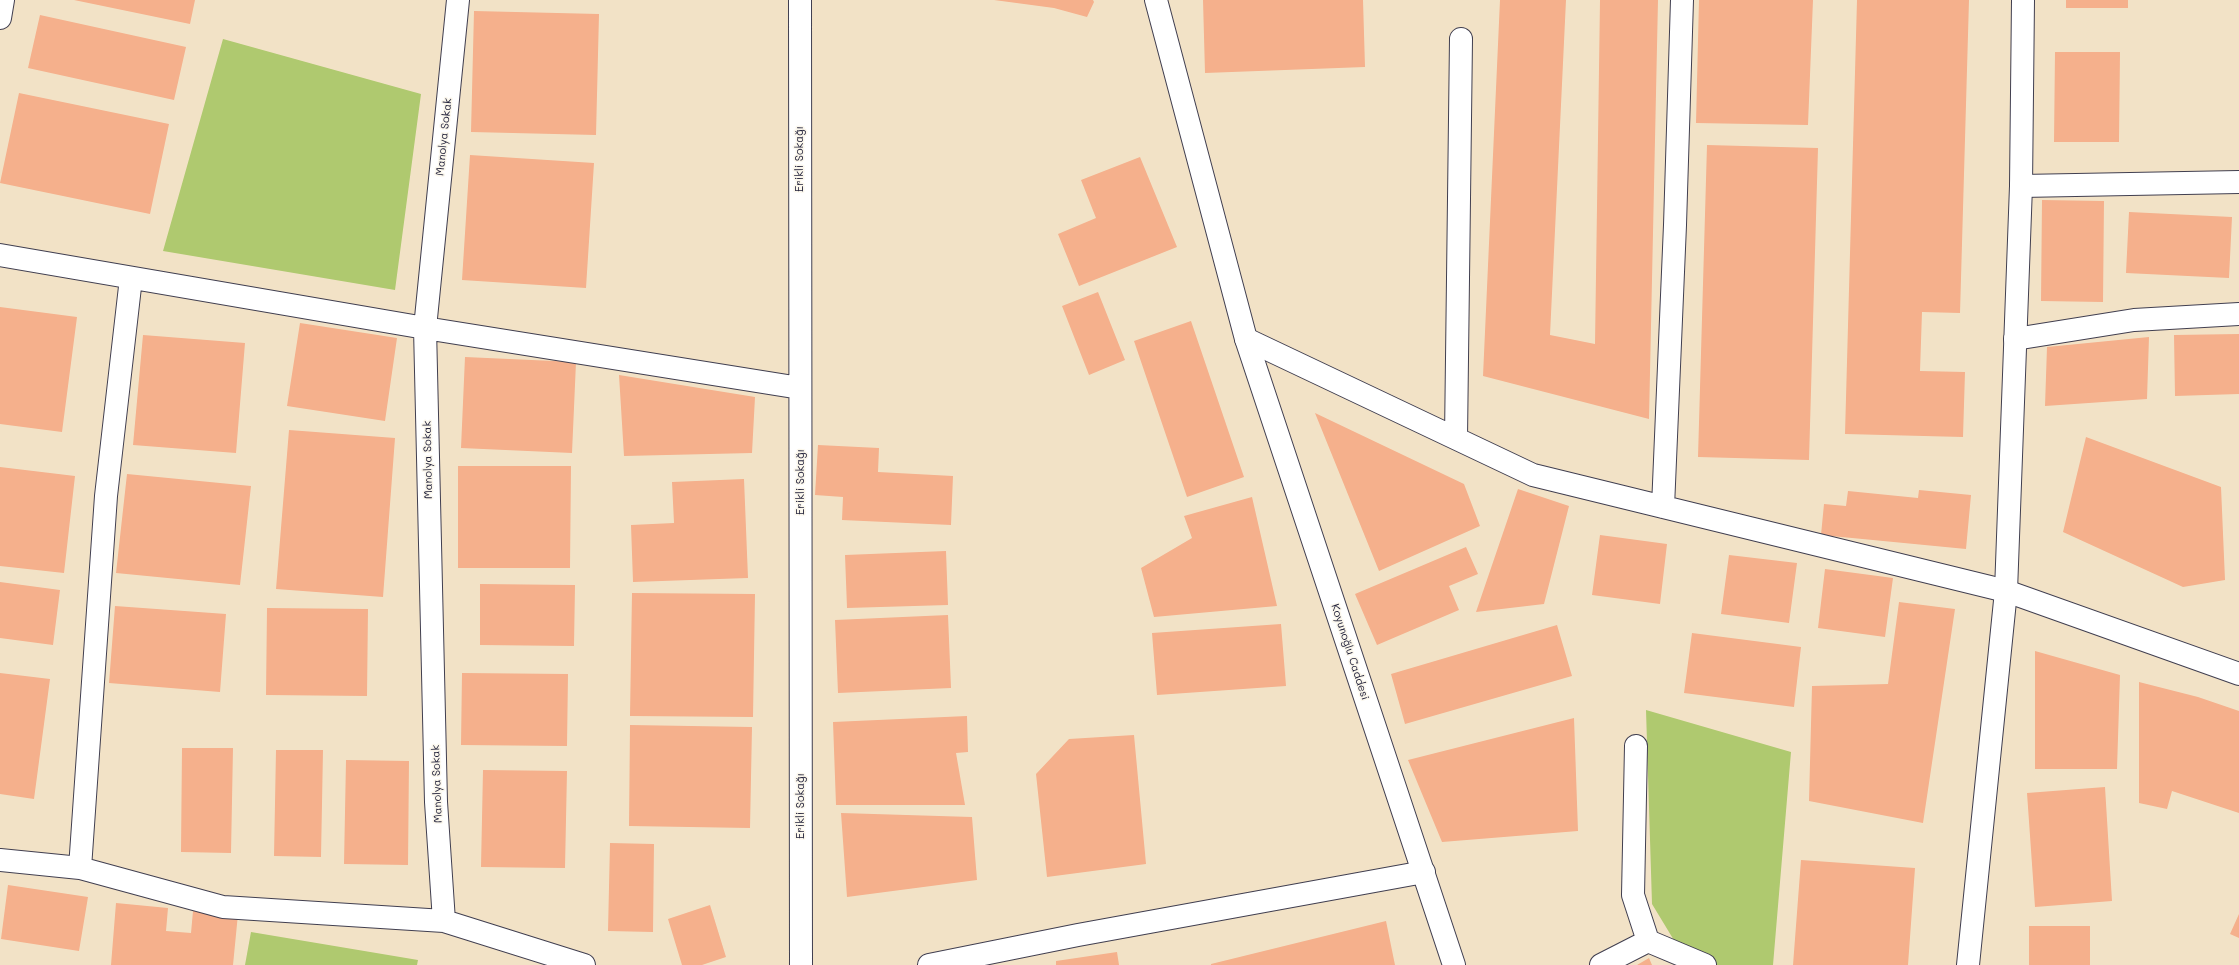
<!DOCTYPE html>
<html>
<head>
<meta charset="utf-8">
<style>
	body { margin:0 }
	canvas { display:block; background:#f2e2c6 }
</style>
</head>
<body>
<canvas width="2239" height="965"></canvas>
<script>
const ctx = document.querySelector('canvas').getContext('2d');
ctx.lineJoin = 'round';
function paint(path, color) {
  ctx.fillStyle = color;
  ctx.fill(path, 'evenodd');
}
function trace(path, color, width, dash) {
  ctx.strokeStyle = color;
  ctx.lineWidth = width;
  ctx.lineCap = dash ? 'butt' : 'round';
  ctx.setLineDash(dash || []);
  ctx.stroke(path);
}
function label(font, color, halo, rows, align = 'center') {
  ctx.font = font + ' Mali,sans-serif';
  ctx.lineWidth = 3;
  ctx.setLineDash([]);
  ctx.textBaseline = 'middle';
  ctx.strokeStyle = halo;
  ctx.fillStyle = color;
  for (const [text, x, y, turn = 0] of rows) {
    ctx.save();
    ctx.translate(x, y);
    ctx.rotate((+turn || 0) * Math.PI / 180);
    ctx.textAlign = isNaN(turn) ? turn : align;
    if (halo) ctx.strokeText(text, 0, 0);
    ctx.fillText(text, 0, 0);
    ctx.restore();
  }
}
const green = new Path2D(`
	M223 39 421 94 395 290 163 251Z
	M1646 710 1791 752 1773 965H1689L1652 904Z
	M251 932 418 960 417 965H245Z`);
const building = new Path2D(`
	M74 0H195L190 24Z
	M994 0H1093L1094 2 1087 17 1054 8Z
	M1203 0H1363L1365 67 1205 73Z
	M1500 0H1566L1550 335 1595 344 1600 0H1658L1649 419 1483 376Z
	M1699 0H1813L1808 125 1696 123Z
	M1857 0H1969L1960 313 1922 312 1920 371 1965 372 1963 437 1845 434Z
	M2066 0H2128V8H2066Z
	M474 11 599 14 596 135 471 132Z
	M40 15 186 47 174 100 28 68Z
	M2055 52H2120L2119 142H2054Z
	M19 93 169 124 150 214 0 183Z
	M1707 145 1818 148 1809 460 1698 457Z
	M470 155 594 163 586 288 462 280Z
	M1140 157 1177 247 1079 286 1058 234 1096 218 1081 180Z
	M2042 200 2104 201 2103 302 2041 301Z
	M2129 212 2232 217 2229 278 2126 273Z
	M1098 292 1125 360 1089 375 1062 306Z
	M0 307 77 317 62 432 0 424Z
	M1191 321 1244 477 1187 497 1134 341Z
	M300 323 397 338 385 421 287 406Z
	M2239 334V394L2175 396 2174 335Z
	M143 335 245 343 236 453 133 445Z
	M2149 337 2147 399 2045 406 2047 347Z
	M465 357 576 362 572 453 461 448Z
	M619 375 755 397 752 453 624 456Z
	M1315 413 1464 484 1480 526 1379 571Z
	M289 430 395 438 383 597 276 589Z
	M2086 437 2221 487 2225 580 2183 587 2063 532Z
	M818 445 879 448 878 472 953 476 951 525 842 520 843 497 815 495Z
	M458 466H571L570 568H458Z
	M0 467 75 476 64 573 0 566Z
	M127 474 251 486 240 585 116 573Z
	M744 479 748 578 633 582 631 525 674 523 672 482Z
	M1518 489 1569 506 1544 604 1476 612Z
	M1919 490 1971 495 1966 549 1821 535 1824 504 1846 506 1848 491 1918 498Z
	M1252 497 1277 606 1154 617 1141 568 1192 538 1184 516Z
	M1600 535 1667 544 1660 604 1592 595Z
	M1466 547 1478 574 1449 586 1459 610 1377 645 1355 594Z
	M946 551 948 605 847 608 845 555Z
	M1729 555 1797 563 1789 623 1721 614Z
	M1825 569 1893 578 1885 637 1818 628Z
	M0 582 60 590 53 645 0 638Z
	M480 584 575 585 574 646 480 645Z
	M632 593 755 594 753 717 630 716Z
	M1899 602 1955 609 1923 823 1809 801 1812 686 1888 684Z
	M115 606 226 614 220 692 109 683Z
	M267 608 368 609 367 696 266 695Z
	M948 615 951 688 838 693 835 620Z
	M1281 624 1286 686 1157 695 1152 633Z
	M1557 625 1572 676 1405 724 1391 674Z
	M1692 633 1801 647 1794 707 1684 693Z
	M2035 651 2120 675 2117 769H2035Z
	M0 673 50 679 34 799 0 794Z
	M462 673 568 674 567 746 461 745Z
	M2139 682 2198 697 2239 711V813L2172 791 2167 809 2139 803Z
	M967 716 968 752 956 753 965 805H836L833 722Z
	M1574 718 1578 831 1442 842 1408 760Z
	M630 725 752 727 750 828 629 826Z
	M1134 735 1146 864 1047 877 1036 774 1069 739Z
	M182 748H233L231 853 181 852Z
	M276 750H323L321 857 274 856Z
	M346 760 409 761 408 865 344 864Z
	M483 770 567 771 565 868 481 867Z
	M2105 787 2112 901 2035 907 2027 793Z
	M841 813 972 817 977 880 847 897Z
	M610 843 654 844 653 932 608 931Z
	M1801 860 1915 868 1908 965H1793Z
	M8 885 88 897 79 951 1 939Z
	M116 903 168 908 166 931 191 933 193 911 238 914 233 965H111Z
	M710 905 726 957 702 965H682L668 919Z
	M2239 914V938L2230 934Z
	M1386 921 1395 965H1211V964Z
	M2029 926H2090V965H2029Z
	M1117 952 1119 965H1056V961Z
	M1649 958 1652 965H1637Z`);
const minor = new Path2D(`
	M800 0 801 965
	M0 18 3 0
	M2021 186 2239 182
	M0 255 425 328 800 388
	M1246 339 1533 475 2006 591 2239 674
	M2015 339 2134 320 2239 314
	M1456 438 1461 39
	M1663 507 1675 225 1682 0
	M1636 746 1633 895 1648 941 1705 965
	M0 860 80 868 223 907 444 921 584 965
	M80 868 106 496 131 278
	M444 921 436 802 425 328 458 0
	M929 965 1078 935 1424 872
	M1601 965 1648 941`);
const tertiary = new Path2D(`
	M1156 0 1246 339 1454 965
	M1968 965 2006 591 2021 186 2023 0`);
const streetNames = [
	["Manolya Sokak",444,137,-84],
	["Erikli Sokağı",800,159,-90],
	["Manolya Sokak",428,460,-91],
	["Erikli Sokağı",801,482,-90],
	["Koyunoğlu Caddesi",1350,652,72],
	["Manolya Sokak",437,784,-92],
	["Erikli Sokağı",801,806,-90]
];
paint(green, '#afc96f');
paint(building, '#f5b08c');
trace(minor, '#413f50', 24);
trace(tertiary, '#413f50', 24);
trace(minor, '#fff', 22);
trace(tertiary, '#fff', 22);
label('11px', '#22223b', '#fbf7ec', streetNames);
</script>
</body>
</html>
